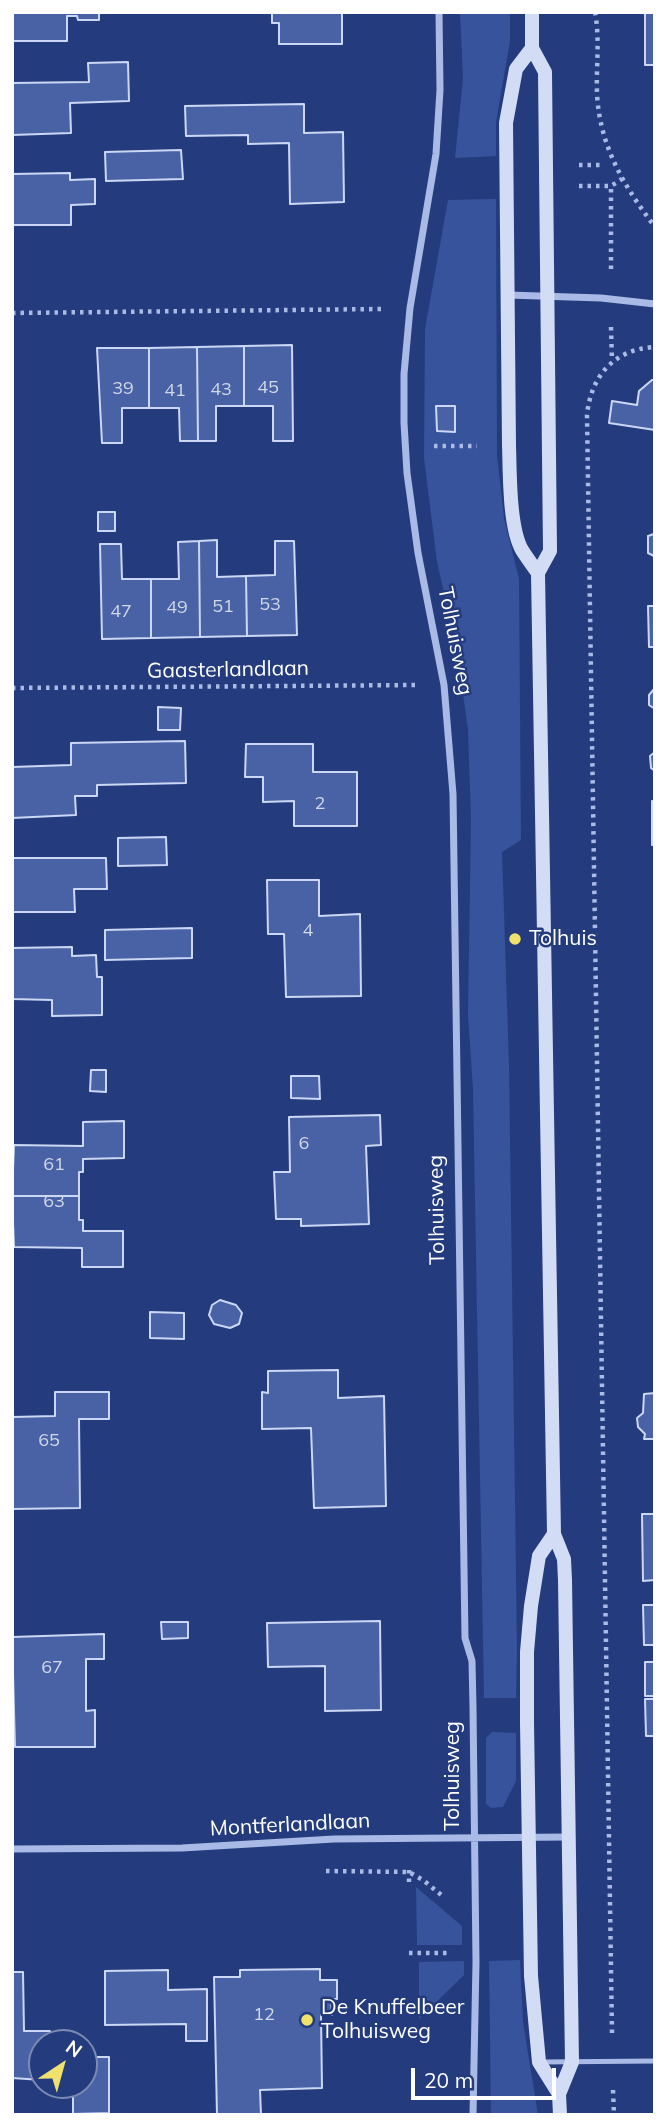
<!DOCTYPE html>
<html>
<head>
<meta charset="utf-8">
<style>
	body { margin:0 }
	#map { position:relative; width:667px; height:2127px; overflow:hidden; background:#243c7e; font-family:Mulish,sans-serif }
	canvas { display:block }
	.frame { position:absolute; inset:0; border:14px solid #fff; pointer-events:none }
	.north { position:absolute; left:28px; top:2029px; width:70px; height:70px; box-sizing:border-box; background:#243c7e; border:2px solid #7c8ab2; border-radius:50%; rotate:36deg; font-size:19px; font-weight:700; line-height:28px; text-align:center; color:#fff }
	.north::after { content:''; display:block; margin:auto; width:24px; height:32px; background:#f0e16d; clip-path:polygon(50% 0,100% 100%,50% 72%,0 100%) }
	.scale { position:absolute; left:411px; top:2068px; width:145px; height:32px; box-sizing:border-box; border:4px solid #fff; border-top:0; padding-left:9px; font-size:21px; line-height:24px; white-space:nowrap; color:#fff; -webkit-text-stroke:5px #243c7e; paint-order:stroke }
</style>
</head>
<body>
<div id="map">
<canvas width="667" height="2127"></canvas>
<div class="frame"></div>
<div class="north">N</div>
<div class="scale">20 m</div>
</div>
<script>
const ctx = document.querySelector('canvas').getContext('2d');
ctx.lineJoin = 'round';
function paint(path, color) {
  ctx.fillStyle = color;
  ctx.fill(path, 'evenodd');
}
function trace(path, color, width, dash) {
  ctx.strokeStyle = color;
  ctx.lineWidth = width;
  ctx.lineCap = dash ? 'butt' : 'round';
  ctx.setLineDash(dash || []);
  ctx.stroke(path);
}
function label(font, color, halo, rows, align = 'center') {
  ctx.font = font + ' Mulish,sans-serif';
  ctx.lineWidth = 5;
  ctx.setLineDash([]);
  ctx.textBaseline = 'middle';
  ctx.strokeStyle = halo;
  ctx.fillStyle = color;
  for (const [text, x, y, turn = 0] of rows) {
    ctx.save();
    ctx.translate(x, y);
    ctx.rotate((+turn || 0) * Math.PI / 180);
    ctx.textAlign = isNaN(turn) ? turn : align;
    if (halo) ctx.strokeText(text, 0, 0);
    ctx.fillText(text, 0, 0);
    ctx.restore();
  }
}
const green = new Path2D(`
	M460 12H510V41L496 122V156L455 158 463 79Z
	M496 199 497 455 504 518 519 579 521 840 502 852 509 1065 517 1648 516 1698H484L473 1089 468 1015 471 819 468 729 456 646 437 562 424 458 425 329 448 200Z
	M492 1732 516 1733V1781L503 1807 491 1808 486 1804V1738Z
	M416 1887 462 1926V1945H417Z
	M520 1960 523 2022 538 2115H491L489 1961Z
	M464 1961V1975L419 2019V1962Z`);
const building = new Path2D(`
	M12 12H99V20H78L77 16H67V41H12Z
	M272 12H342V44H279V23H272Z
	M645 12H655V65H645Z
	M128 62 129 101 70 103 71 133 12 135V83L89 82 88 63Z
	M304 104V133L343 132 344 202 290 204 289 143 248 144V135L186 136 185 106Z
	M181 150 183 179 106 181 105 152Z
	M70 173V180L95 179V204L71 205V225H12V174Z
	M292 345 293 441H273V406H244V346Z
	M244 346V406H216V441H198L197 347Z
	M197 347 198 441H180L179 408H149V348Z
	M97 348H149V408H122V443H102Z
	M652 380H655V430L609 423 612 401 637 405 639 391Z
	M436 406H455V432L437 431Z
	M98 512H115V531H98Z
	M654 515H655V560L654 556 648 553V536L654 534Z
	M217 540V577L246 576 247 636 200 637 199 541Z
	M199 541 200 637 151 638V579H179L178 542Z
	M275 541H294L297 635 247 636 246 576 275 575Z
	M100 544H121L122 579H151V638L102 639Z
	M648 606H655V647H649Z
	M655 688V709L649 705V695Z
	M158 707 181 708 180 730H158Z
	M185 741 186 783 97 785V796H75L76 815 12 818V767L71 765V743Z
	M246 744H313V772H357V826H294V801L263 802V777H245Z
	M655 752V771L651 768 650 756Z
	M652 801H655V845H652Z
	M166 837 167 865 118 866V838Z
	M12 858H106L107 889H74L75 912H12Z
	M267 880H319V916L360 914 361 996 286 997 284 934H268Z
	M192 928V958L105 960V930Z
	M72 947V956L96 955 97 977H102V1015L52 1016V1000L12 999V948Z
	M91 1070H106V1092L90 1091Z
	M291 1076H319L320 1099 291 1098Z
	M380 1115 381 1145 366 1146 369 1224 301 1226V1219H276L274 1172H290L289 1117Z
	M124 1121V1158L83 1159V1172H79V1196H12L14 1145 83 1146V1122Z
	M12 1196H79V1220H83V1231H123V1267H82V1248L14 1247Z
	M220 1300 236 1305 242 1313 239 1324 230 1328 214 1324 209 1315 212 1305Z
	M150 1312 184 1313V1339L150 1338Z
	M338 1370V1398L384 1396 386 1506 314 1508 311 1428 262 1429V1392L268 1393V1371Z
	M55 1392H109V1419H79L80 1508 12 1509V1417L55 1416Z
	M655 1393V1439H644L645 1434 638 1427 637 1418 643 1413 644 1394Z
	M642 1514H655V1580L643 1581Z
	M643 1605H655V1645H644Z
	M380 1621 381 1710 325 1711V1666L268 1667 267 1623Z
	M161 1622H188V1638L162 1639Z
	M104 1634V1659H86V1711L95 1710V1747H15L12 1637Z
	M645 1662H655V1696H645Z
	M645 1699H655V1736H646Z
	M320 1969V1980H337V1999H331L332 2015H321L322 2088 260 2090 261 2115H217L214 1977H240V1970Z
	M168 1970V1990L207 1989V2041H186V2024L105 2025V1971Z
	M12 1972H23L24 2031H50L51 2043H42V2080L12 2078Z
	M84 2057H109V2113L73 2114V2085H84Z`);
const path = new Path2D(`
	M595 12C600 39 596 67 597 94 600 147 624 186 655 227
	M579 165H604
	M579 186H611L622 179
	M611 269V186
	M12 313 381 309
	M611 327 612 361
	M434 446H477
	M12 688 415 685
	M409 1870V1884
	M326 1871 409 1872 423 1880 445 1898
	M409 1953H448
	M612 2033 587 415C591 376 614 349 655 347
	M613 2090 614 2115`);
const lane = new Path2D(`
	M542 2062 655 2061`);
const street = new Path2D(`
	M439 12 440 90 436 154 410 308 404 374V423L407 473 418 553 444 685 453 794 465 1638 472 1661 473 1707 476 1962 473 2115
	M508 295 601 298 655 304
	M12 1849 182 1848 334 1839 569 1837`);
const secondary = new Path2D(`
	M532 12V48L545 72 550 551 538 573 554 1534 564 1559 565 1580 572 2062 559 2094 560 2115
	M532 48 516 69 506 123 509 446C510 473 509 527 522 550 527 558 533 566 538 573
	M554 1534 539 1556 531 1606 527 1652V1723L531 1976 539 2062 559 2094`);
const markers = [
	[515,939,7,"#f0e16d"],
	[307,2020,7,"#f0e16d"]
];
const numberNames = [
	["45",268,388],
	["39",123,389],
	["43",221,390],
	["41",175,391],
	["53",270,605],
	["51",223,607],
	["49",177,608],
	["47",121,612],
	["2",320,804],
	["4",308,931],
	["6",304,1144],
	["61",54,1165],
	["63",54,1202],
	["65",49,1441],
	["67",52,1668],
	["12",264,2015]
];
const streetNames = [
	["Tolhuisweg",455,641,79],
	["Gaasterlandlaan",228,670,-1],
	["Tolhuisweg",437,1210,-91],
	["Tolhuisweg",453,1776,-90],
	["Montferlandlaan",290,1825,-3]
];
const poiNames = [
	["Tolhuis",529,939],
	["De Knuffelbeer",321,2008],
	["Tolhuisweg",321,2032]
];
paint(green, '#37539c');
paint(building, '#4862a5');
trace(building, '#ccd7f5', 2);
trace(path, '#a9bae6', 4.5, [3.5, 5]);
trace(lane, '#a9bae6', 5);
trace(street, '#a9bae6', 7);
trace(secondary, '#d3dcf5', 14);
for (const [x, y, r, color] of markers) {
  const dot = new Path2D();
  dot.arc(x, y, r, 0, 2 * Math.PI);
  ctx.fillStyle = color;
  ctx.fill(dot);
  trace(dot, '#243c7e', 2.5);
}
label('18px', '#d1d8e8', null, numberNames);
label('21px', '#fff', '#243c7e', streetNames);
label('21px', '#fff', '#243c7e', poiNames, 'left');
</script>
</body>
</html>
